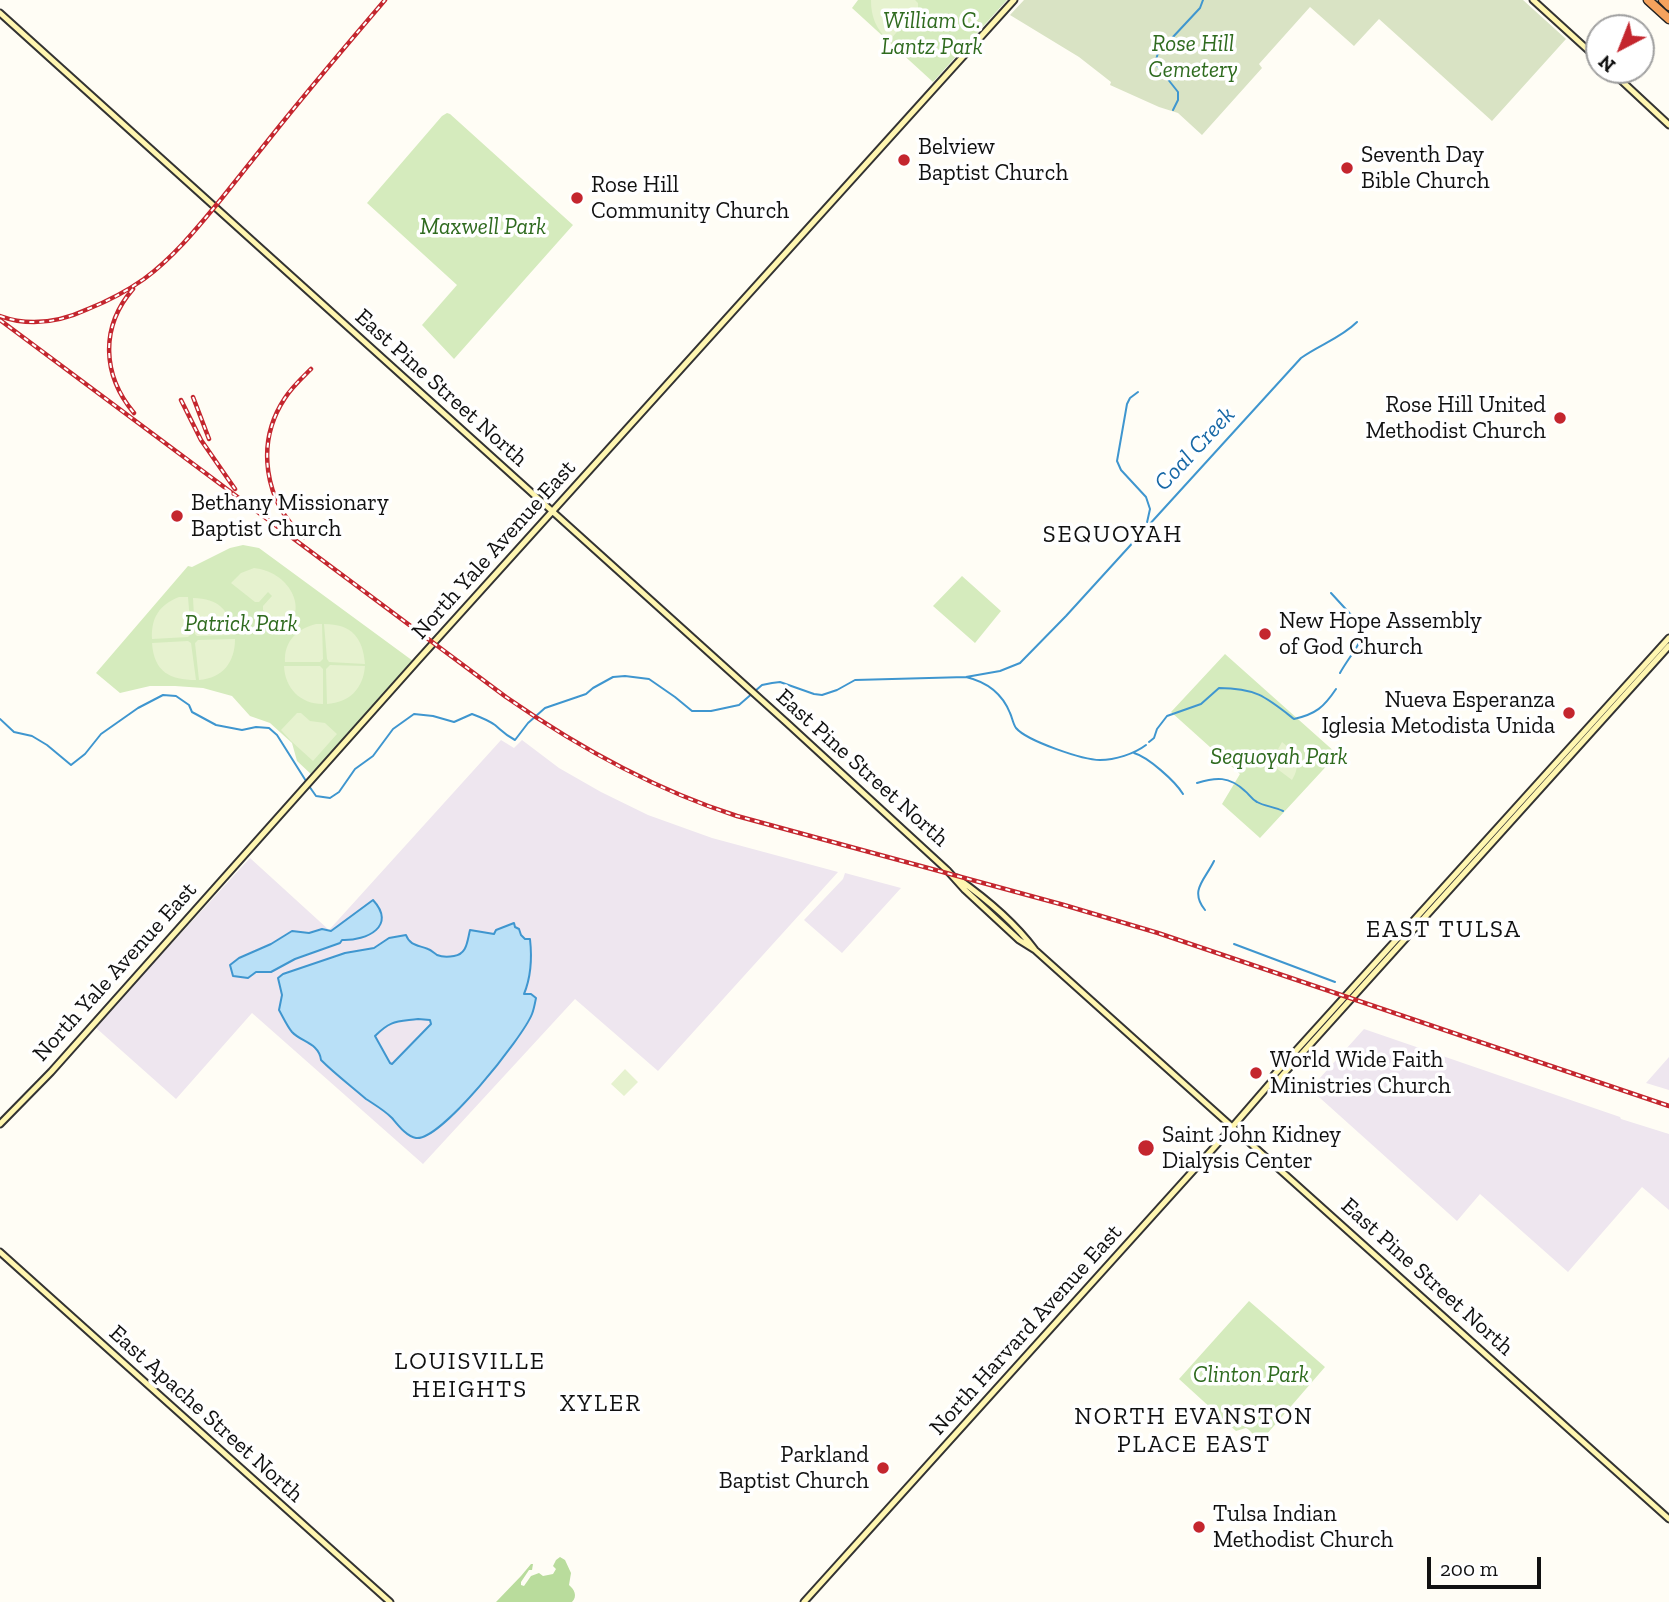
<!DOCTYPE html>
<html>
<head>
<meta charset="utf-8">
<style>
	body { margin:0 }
	#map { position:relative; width:1669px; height:1602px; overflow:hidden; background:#fffdf5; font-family:"Zilla Slab",serif }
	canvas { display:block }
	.north { position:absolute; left:1585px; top:14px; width:70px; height:70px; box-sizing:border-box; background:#fff; border:2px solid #a0a0a0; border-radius:50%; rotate:222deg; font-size:19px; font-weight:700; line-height:28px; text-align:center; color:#111 }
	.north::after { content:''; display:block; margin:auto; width:24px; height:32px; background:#c4262e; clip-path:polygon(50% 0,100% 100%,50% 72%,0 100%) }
	.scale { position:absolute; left:1427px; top:1557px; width:114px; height:32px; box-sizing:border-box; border:4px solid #111; border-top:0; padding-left:9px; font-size:21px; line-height:24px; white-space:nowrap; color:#111; -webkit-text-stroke:5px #fff; paint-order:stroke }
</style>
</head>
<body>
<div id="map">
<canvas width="1669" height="1602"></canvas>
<div class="north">N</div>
<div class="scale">200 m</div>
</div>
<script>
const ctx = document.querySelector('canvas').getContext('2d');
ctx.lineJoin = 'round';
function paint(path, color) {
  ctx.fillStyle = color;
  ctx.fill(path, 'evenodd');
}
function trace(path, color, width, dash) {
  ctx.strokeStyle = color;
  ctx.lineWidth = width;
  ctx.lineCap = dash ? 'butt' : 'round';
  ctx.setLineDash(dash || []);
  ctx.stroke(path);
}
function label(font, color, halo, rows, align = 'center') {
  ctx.font = font + ' "Zilla Slab",serif';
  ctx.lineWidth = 7;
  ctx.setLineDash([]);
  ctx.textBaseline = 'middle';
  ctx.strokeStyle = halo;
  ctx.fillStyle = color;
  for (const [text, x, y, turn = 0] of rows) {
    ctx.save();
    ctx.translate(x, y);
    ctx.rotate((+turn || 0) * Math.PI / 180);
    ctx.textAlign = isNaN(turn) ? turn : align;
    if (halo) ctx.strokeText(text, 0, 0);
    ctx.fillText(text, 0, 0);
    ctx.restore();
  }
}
const industrial = new Path2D(`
	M501 740 514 748 522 740 559 768 601 792 648 815 712 838 838 872 658 1071 575 999 423 1164 252 1013 176 1099 95 1027 250 858 329 930Z
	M845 873 901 888 842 953 804 920 843 879Z
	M1364 1029 1620 1117 1621 1119 1669 1134V1210L1642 1187 1568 1272 1480 1194 1457 1221 1310 1089Z
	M1669 1057V1090L1646 1083Z`);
const green = new Path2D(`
	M858 0H1007L933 82 852 8Z
	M447 113 450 114 573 225 454 359 422 325 457 285 367 203 442 116Z
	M243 545 259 548 413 661 312 775 297 761 292 743 270 723 250 716 232 696 203 688 175 686H150L120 693 96 673 188 566 192 567 230 548Z
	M962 576 1001 611 975 643 933 606Z
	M1225 654 1336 753 1333 759 1260 838 1222 804 1240 774 1171 712Z
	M1249 1301 1325 1367 1260 1442C1254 1437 1252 1431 1246 1428L1236 1431 1179 1379Z`);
const forest = new Path2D(`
	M560 1557 565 1560 571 1573 569 1585C574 1589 578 1596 572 1602H496L521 1576 531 1564H533L532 1570H529L521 1582V1585L524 1586 531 1576 539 1573 543 1576 553 1574 556 1569 553 1566 556 1560Z`);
const cemetery = new Path2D(`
	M1024 0H1523L1566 39 1492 121 1379 19 1354 46 1310 7 1259 64 1262 68 1202 135 1178 113 1159 107 1110 85 1111 82 1079 57 1010 15Z`);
const pitch = new Path2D(`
	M871 0H915L918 3V8L889 41C876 29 871 17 871 0Z
	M254 568C287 571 312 608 283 633L270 622 272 619 263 610V606L272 596 268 592 259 602H255L231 583 241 573Z
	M179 597H188L191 634 188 637 152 639C151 618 159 605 179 597Z
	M193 598C219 599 229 609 234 635L197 636 195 634Z
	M316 624H322L323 659 320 662H285C284 641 297 629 316 624Z
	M324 624C352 624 363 638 365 664L329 662 327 659Z
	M235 639C235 662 223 678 199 680L195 643 198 640Z
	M188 641 191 643 196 680C170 680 154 672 152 643Z
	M330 665 365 666C363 689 350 702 327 704L326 669Z
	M284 666H320L323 669V704C300 704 285 688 284 666Z
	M297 713H301L310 721 325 723 337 734 313 761 291 741 281 730Z
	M1282 742C1296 753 1302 764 1292 780L1272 765 1271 762Z
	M625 1069 638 1082 624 1096 611 1084Z`);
const water = new Path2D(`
	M373 900C397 926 367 941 342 940L340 943 295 959 271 972H256L248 978 233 976 230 965 239 958 271 944 292 931 309 933 322 929 331 931Z
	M514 923 515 927 519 929 521 935 525 939H530C532 957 531 977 524 994H531L536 998C535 1003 534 1009 532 1014 523 1037 440 1142 416 1138 407 1137 398 1125 392 1118 384 1110 375 1105 366 1099 351 1086 335 1074 321 1060 319 1043 301 1042 292 1032 287 1026 283 1017 279 1010L282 995 278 978 283 974 345 953 374 948 389 938 406 935C410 946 418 945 428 949 431 950 434 953 437 955 442 957 448 957 454 956 467 954 467 942 470 930L494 934 496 930ZM418 1019 430 1020 431 1024 392 1064 390 1063 375 1036C391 1020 396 1022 418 1019Z`);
const stream = new Path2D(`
	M1173 110 1178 100V92L1155 63 1158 53 1200 8 1203 0
	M1138 392 1130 398 1127 404 1117 461 1121 470 1146 497 1150 509 1146 527
	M1331 593 1364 629C1361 645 1348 658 1340 673
	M966 677C987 682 1002 693 1010 713 1012 717 1013 724 1016 728 1027 741 1083 760 1100 760 1115 760 1134 754 1146 745
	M0 719 14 732 32 736 47 745 71 765 85 754 101 734 138 708 163 695 176 696 189 705 192 712 216 725 242 730 256 727 269 728 277 735 306 781
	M1149 742 1154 738 1157 729 1167 716 1201 704 1219 688C1256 688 1266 697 1294 719 1316 714 1324 707 1336 689
	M1134 753C1148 757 1175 781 1183 794
	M1197 783C1216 777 1229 776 1245 791 1249 794 1251 799 1257 802 1264 806 1275 807 1283 811
	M309 786 316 796 330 798 339 792 355 769 373 756 393 729 414 714 433 716 454 722 472 714C480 717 488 720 495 725 503 732 505 735 515 740L528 723 545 708 586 694 593 688 613 677 625 676 649 679 675 697 692 711H711L739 705 762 685 772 683 780 682 814 694 822 695 837 690 855 680 966 677 1000 671 1020 663 1066 616 1301 358C1319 345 1341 338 1357 322
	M1205 910C1189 890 1205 880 1214 861
	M1234 944 1335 982`);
const secondary = new Path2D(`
	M1533 0 1599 60
	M0 13 787 723 947 870 965 890 1019 940 1035 950
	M1610 70 1669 125
	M957 878C984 897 1015 923 1035 950L1669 1519
	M1273 1080 1279 1079 1669 646
	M0 1124 51 1072 419 659 1014 0
	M0 1252 390 1602
	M804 1602 1228 1132 1273 1080 1274 1075 1669 638`);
const motorway = new Path2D(`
	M1648 0 1669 19
	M1663 0 1669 6`);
const rail = new Path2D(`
	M133 289C100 327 102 375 134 413
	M0 316C30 327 60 322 88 309 108 301 127 291 144 279 175 256 198 227 222 198 242 173 262 148 282 123 316 81 350 41 385 0
	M0 320 506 697C578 747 653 789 737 816L1064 905 1158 933 1669 1106
	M193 397 209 439
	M181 400 201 440 235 489
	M304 537C264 502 255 443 285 398 292 387 302 378 311 369`);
const markers = [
	[904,160,7,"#c4262e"],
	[1347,168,7,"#c4262e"],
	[577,198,7,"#c4262e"],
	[1560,418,7,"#c4262e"],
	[177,516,7,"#c4262e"],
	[1265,634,7,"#c4262e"],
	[1569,713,7,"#c4262e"],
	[1256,1073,7,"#c4262e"],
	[1146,1148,9,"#c4262e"],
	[883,1468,7,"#c4262e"],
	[1199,1527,7,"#c4262e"]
];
const parkNames = [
	["William C.",932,21],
	["Lantz Park",932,47],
	["Rose Hill",1193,44],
	["Cemetery",1193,70],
	["Maxwell Park",483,227],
	["Patrick Park",241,624],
	["Sequoyah Park",1279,757],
	["Clinton Park",1251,1375]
];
const poiNames = [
	["Belview",918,147],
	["Baptist Church",918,173],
	["Seventh Day",1361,155],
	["Bible Church",1361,181],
	["Rose Hill",591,185],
	["Community Church",591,211],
	["Rose Hill United",1546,405,"right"],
	["Methodist Church",1546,431,"right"],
	["Bethany Missionary",191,503],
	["Baptist Church",191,529],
	["New Hope Assembly",1279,621],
	["of God Church",1279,647],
	["Nueva Esperanza",1555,700,"right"],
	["Iglesia Metodista Unida",1555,726,"right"],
	["World Wide Faith",1270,1060],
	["Ministries Church",1270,1086],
	["Saint John Kidney",1162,1135],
	["Dialysis Center",1162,1161],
	["Parkland",869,1455,"right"],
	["Baptist Church",869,1481,"right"],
	["Tulsa Indian",1213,1514],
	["Methodist Church",1213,1540]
];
const streetNames = [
	["East Pine Street North",441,388,42],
	["North Yale Avenue East",494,550,-48],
	["East Pine Street North",862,768,42],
	["North Yale Avenue East",115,972,-48],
	["East Pine Street North",1427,1277,42],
	["North Harvard Avenue East",1026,1330,-48],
	["East Apache Street North",206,1414,42]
];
const waterNames = [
	["Coal Creek",1195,449,-47]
];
const neighbourhoodNames = [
	["SEQUOYAH",1113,535],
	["EAST TULSA",1444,930],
	["LOUISVILLE",470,1362],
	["HEIGHTS",470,1390],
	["XYLER",601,1404],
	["NORTH EVANSTON",1194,1417],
	["PLACE EAST",1194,1445]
];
paint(industrial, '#eee6ef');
paint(green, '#d5ebbd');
paint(forest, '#b9dc9c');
paint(cemetery, '#d9e3c4');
paint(pitch, '#e6f2cf');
paint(water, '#b9e0f7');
trace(water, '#3f96cf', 2);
trace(stream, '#3f96cf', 2);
trace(secondary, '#333', 9);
trace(motorway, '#222', 11);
trace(secondary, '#fff6b0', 5);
trace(motorway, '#f5a25d', 8);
trace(rail, '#c4262e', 4.5);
trace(rail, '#fff', 2, [5]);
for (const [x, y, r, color] of markers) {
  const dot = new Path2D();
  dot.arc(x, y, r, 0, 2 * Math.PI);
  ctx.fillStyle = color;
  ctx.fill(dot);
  trace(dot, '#fff', 2.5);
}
label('italic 23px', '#2f6b1f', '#fff', parkNames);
label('23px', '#111', '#fff', poiNames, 'left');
label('23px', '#111', '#fff', streetNames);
label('italic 24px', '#1768a6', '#fff', waterNames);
ctx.letterSpacing = '2px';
label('24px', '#111', '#fff', neighbourhoodNames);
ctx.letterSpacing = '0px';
</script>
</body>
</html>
